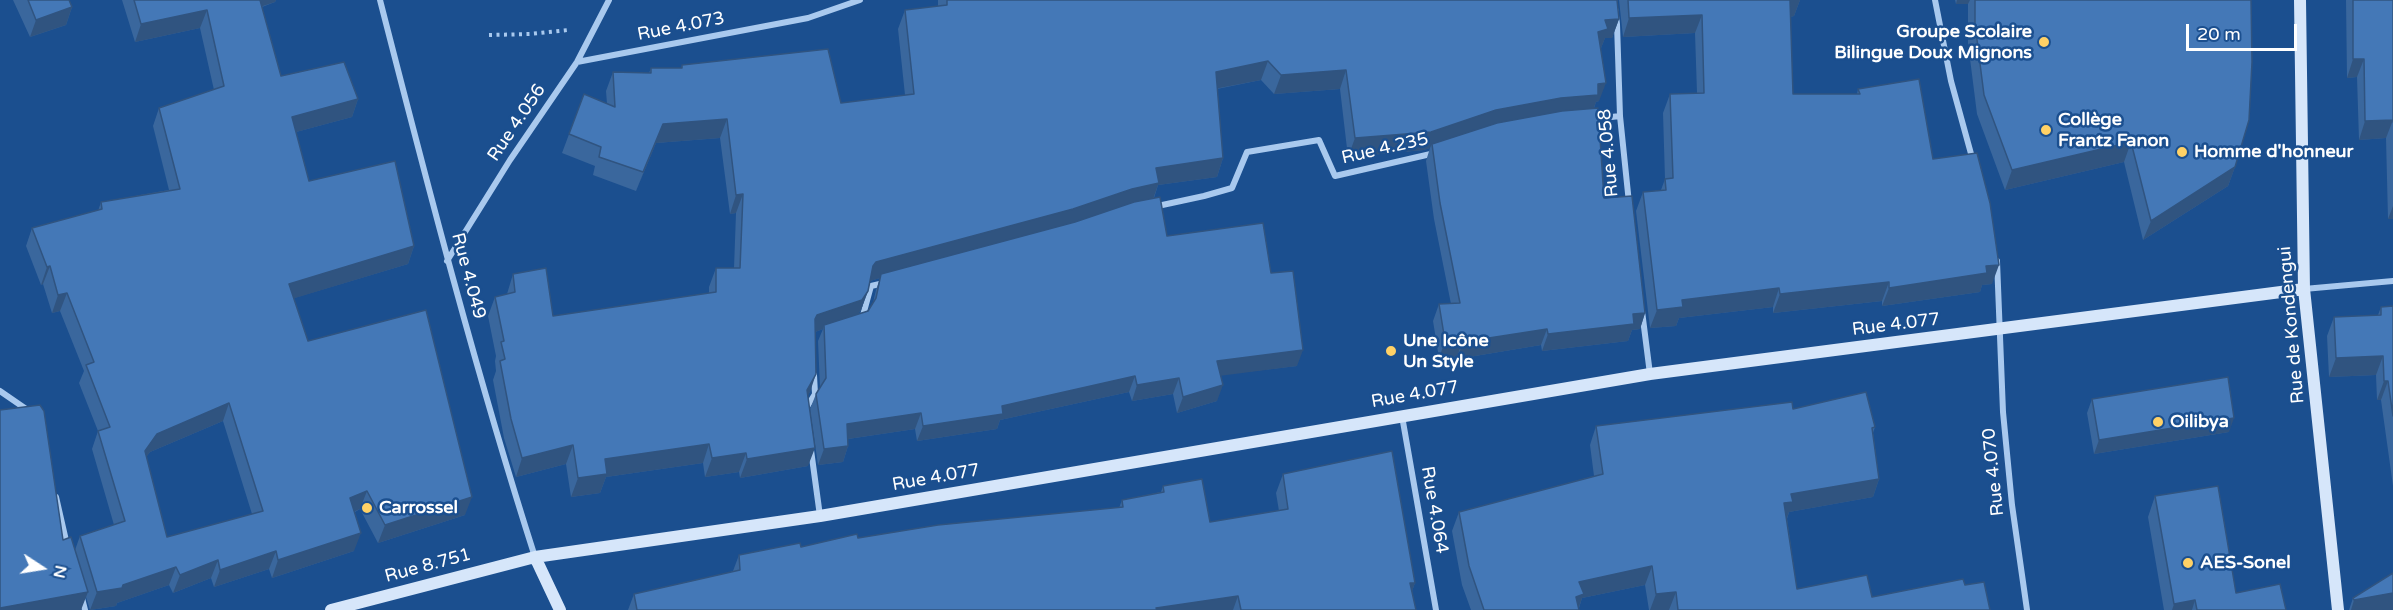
<!DOCTYPE html>
<html>
<head>
<meta charset="utf-8">
<style>
	body { margin:0 }
	#map { position:relative; width:2393px; height:610px; overflow:hidden; background:#1b4f8f; font-family:"Varela Round",sans-serif }
	canvas { display:block }
	.north { position:absolute; left:12px; top:538px; width:60px; height:60px; -webkit-text-stroke:4px #1b4f8f; paint-order:stroke; rotate:102deg; font-size:16px; font-weight:700; line-height:24px; text-align:center; color:#fff }
	.north::after { content:''; display:block; margin:auto; width:21px; height:27px; background:#fff; clip-path:polygon(50% 0,100% 100%,50% 72%,0 100%) }
	.scale { position:absolute; left:2186px; top:24px; width:111px; height:27px; box-sizing:border-box; border:3px solid #fff; border-top:0; padding-left:8px; font-size:18px; line-height:21px; white-space:nowrap; color:#fff; -webkit-text-stroke:4px #1b4f8f; paint-order:stroke }
</style>
</head>
<body>
<div id="map">
<canvas width="2393" height="610"></canvas>
<div class="north">N</div>
<div class="scale">20 m</div>
</div>
<script>
const ctx = document.querySelector('canvas').getContext('2d');
ctx.lineJoin = 'round';
function trace(path, color, width, dash) {
  ctx.strokeStyle = color;
  ctx.lineWidth = width;
  ctx.lineCap = dash ? 'butt' : 'round';
  ctx.setLineDash(dash || []);
  ctx.stroke(path);
}
function paint(path, color) {
  ctx.fillStyle = color;
  ctx.fill(path, 'evenodd');
}
function label(font, color, halo, rows, align = 'center') {
  ctx.font = font + ' "Varela Round",sans-serif';
  ctx.lineWidth = 5;
  ctx.setLineDash([]);
  ctx.textBaseline = 'middle';
  ctx.strokeStyle = halo;
  ctx.fillStyle = color;
  for (const [text, x, y, turn = 0] of rows) {
    ctx.save();
    ctx.translate(x, y);
    ctx.rotate((+turn || 0) * Math.PI / 180);
    ctx.textAlign = isNaN(turn) ? turn : align;
    if (halo) ctx.strokeText(text, 0, 0);
    ctx.fillText(text, 0, 0);
    ctx.restore();
  }
}
const path = new Path2D(`
	M489 35 530 34 568 30`);
const street = new Path2D(`
	M380 0C428 187 476 373 535 557
	M1614 0 1617 24 1620 116 1629 203
	M1935 0 1951 81 1973 161
	M577 62 808 18 860 0
	M1594 119 1620 116
	M1153 207 1204 196 1232 188 1247 152 1319 140 1335 176 1435 153
	M447 261 510 160 577 62 609 0
	M1997 261 2003 412 2012 505 2027 610
	M2304 289 2393 281
	M1642 311 1650 374
	M862 319 871 286 884 283
	M0 391 29 411
	M805 410 815 394 814 375
	M1402 416 1436 610
	M811 450 820 516
	M56 497 67 545
	M82 598 85 610`);
const secondary = new Path2D(`
	M2300 0 2304 289 2338 610
	M535 557 560 610
	M331 610 535 557 820 516 1650 374 2304 289`);
const wall = new Path2D(`
	M13 0H69L72 7 66 25 30 37Z
	M122 0H276L275 2 262 7 281 76 358 99 352 117 296 132 309 181 414 246 408 264 294 298 308 341 465 515 378 543 360 509 355 512 354 551 272 578 269 569 214 587 211 578 173 593 169 585 117 603 116 606 90 610 86 597 63 540 75 550 80 536 114 525 92 449 98 431 79 383 84 371 60 311 52 313 43 284 41 285 26 246 32 228 98 211 101 202 169 190 153 126 159 108 214 90 200 28 135 42ZM223 421 252 514 167 537 146 457 150 452Z
	M938 0H1617L1619 19 1612 38H1605L1601 48 1599 101 1596 102 1594 108 1604 198 1645 313 1640 329 1632 330 1628 341 1542 351 1541 345 1457 359V357L1439 358 1433 321 1439 304H1451L1434 219 1426 161 1430 148 1424 150 1348 157 1340 89 1274 94 1261 80 1217 89 1223 158 1217 177 1158 185 1154 198 1167 236 1271 273 1297 366 1220 375 1217 401 1177 413 1173 394 1132 401 1129 392 1000 420 997 429 917 441 915 429 848 439V446L843 462 818 465 810 409 816 394 820 388 818 341 823 329 815 332 810 392 807 396 808 466 740 478 739 472 705 477 703 463 606 477 600 493 571 497 566 464 516 477 504 438 493 380 496 371 495 361 496 356 488 316 495 297 507 294 513 274 553 316 709 293V287L716 268H734L736 213 730 214 720 138 656 143 636 191 593 175 595 166 562 153 584 94 607 104 606 91 613 72 649 73 651 68H681L682 65 841 103 905 95 898 29 905 10 938 6ZM880 278 876 290 873 303 868 311 858 314 861 310 868 291 870 281Z
	M1619 0H1800L1794 16 1790 17 1793 94H1857L1858 89 1933 159 1992 284 1982 285 1980 292 1882 306V301L1773 313V307L1679 318 1676 326 1650 328 1636 211 1643 192 1661 190 1665 179 1663 113 1670 94 1697 93 1695 33 1623 37Z
	M1955 0H2251L2235 167 2228 186 2143 240 2124 162 2005 190 1977 114 1968 43V4H1956Z
	M2346 0H2393V219H2388L2386 138 2359 140 2357 77 2347 78Z
	M2393 306V486L2381 400H2377L2376 375 2329 377 2327 336 2334 317 2378 315 2381 307Z
	M2092 399 2229 432 2094 454 2087 413Z
	M1793 409 1875 427 1873 433 1879 479 1873 497 1789 512 1787 519 1797 589 1872 597 1965 585 1990 610H1649L1645 585 1582 598 1579 608V610H1471L1462 585 1452 531 1459 512 1594 476 1590 445 1596 426Z
	M1283 474 1415 583 1412 591 1416 610H637L733 571 739 555 801 547 858 538 1119 508 1122 500 1161 492 1163 486 1210 522 1279 511 1276 493Z
	M2155 496 2236 593 2286 610H2164L2148 517Z
	M634 594 637 610H628Z
	M2353 598 2393 610H2349Z`);
const shadedWall = new Path2D(`
	M255 0H276L275 2 251 10Z
	M1789 0H1800L1794 16 1783 19Z
	M1957 0H1970L1968 4H1956Z
	M72 7 66 25 30 37 36 20Z
	M207 10 200 28 135 42 141 24Z
	M1702 15 1695 33 1623 37 1629 18Z
	M1619 19 1612 38H1605L1601 48 1598 32 1605 20Z
	M2353 59H2364L2357 77 2347 78Z
	M1268 61 1261 80 1209 90 1216 72Z
	M1346 70 1340 89 1274 94 1281 75Z
	M1606 83 1599 101 1596 102 1592 113 1432 144 1430 148 1424 150 1348 157 1355 138 1496 110Z
	M358 99 352 117 285 135 292 117Z
	M727 119 720 138 656 143 636 191 663 124Z
	M2393 120 2386 138 2359 140 2365 121Z
	M2131 142 2124 162 2005 190 2012 170Z
	M1223 158 1217 177 1158 185 1152 202 1066 228 881 274 880 278 870 281 873 266 876 262 1156 168Z
	M2235 167 2228 186 2143 240 2151 221Z
	M743 194 736 213 730 214 736 195Z
	M2393 206V219H2388Z
	M414 246 408 264 282 302 289 284Z
	M1999 265 1992 284 1982 285 1980 292 1882 306 1889 288 1986 266Z
	M50 266 43 284 41 285 47 267Z
	M1889 282 1882 301 1773 313 1780 294Z
	M1779 288 1773 307 1679 318 1676 326 1650 328 1657 310 1682 300Z
	M868 291 861 310 855 318 824 325 823 329 810 334 808 338 817 315Z
	M67 293 60 311 52 313 58 295Z
	M1645 313 1640 329 1632 330 1628 341 1542 351 1548 334 1633 314Z
	M1547 329 1541 345 1457 359 1463 342Z
	M1463 340 1457 357 1439 358 1445 341Z
	M1303 350 1297 366 1211 377 1217 361Z
	M2383 356 2376 375 2329 377 2336 358Z
	M816 374 810 392 800 409 807 390Z
	M1135 376 1129 392 1000 420 997 429 917 441 923 426 1002 406Z
	M1179 378 1173 394 1132 401 1137 385Z
	M2384 381H2388L2381 400H2377Z
	M1223 385 1217 401 1177 413 1183 397Z
	M229 403 223 421 150 452 138 469 145 451 157 434Z
	M921 413 915 429 841 440 847 424Z
	M2234 418 2229 432 2094 454 2099 440Z
	M709 444 703 463 606 477 600 493 571 497 578 478 605 459Z
	M573 445 566 464 516 477 522 458Z
	M848 446 843 462 818 465 824 449Z
	M815 448 808 466 740 478 747 459Z
	M746 453 739 472 705 477 712 458Z
	M1879 479 1873 497 1789 512 1786 521 1784 503 1791 494Z
	M367 491 360 509 344 516 350 498Z
	M472 497 465 515 378 543 385 525Z
	M361 533 354 551 272 578 278 560Z
	M276 551 269 569 214 587 220 570Z
	M218 560 211 578 173 593 180 575Z
	M1652 566 1645 585 1582 598 1578 610 1575 600 1579 582Z
	M176 567 169 585 117 603 116 606 90 610 97 592 123 585Z
	M1410 583H1415L1408 602Z
	M88 592 81 610H0V608Z
	M1676 592 1669 610H1650L1656 594Z
	M2393 593V610H2351L2354 600Z
	M1238 596 1233 610H1155L1156 608Z
	M2195 600 2192 610H2172L2174 604Z`);
const building = new Path2D(`
	M28 0H69L72 7 36 20Z
	M134 0H260L281 76 344 62 358 99 292 117 309 181 395 161 414 246 289 284 308 341 426 310 472 497 385 525 367 491 350 498 361 533 278 560 276 551 220 570 218 560 180 575 176 567 123 585 122 588 97 592 80 536 125 521 98 431 110 427 86 365 94 362 67 293 58 295 50 266 47 267 32 228 102 209 101 202 180 189 159 108 224 86 207 10 141 24ZM229 403 263 511 167 537 145 451 157 434Z
	M947 0H1617L1619 19 1605 20 1608 29 1598 32 1606 83 1598 84V95L1561 98 1496 110 1431 132 1355 138 1346 70 1281 75 1268 61 1216 72 1223 158 1156 168 1159 183 1132 189 1073 209 876 262 873 266 868 291 862 300 817 315 815 319 816 374 807 390 815 448 747 459 746 453 712 458 709 444 605 459 607 474 578 478 573 445 522 458 511 419 500 361 505 359 501 342 504 341 495 297 515 292 513 274 546 268 553 316 716 292V268H740L743 194 736 195 727 119 663 124 643 172 599 157 601 147 569 134 584 94 615 107 613 72 651 73V68H682V65L828 49 841 103 914 94 905 10 947 5Z
	M1628 0H1790L1793 94H1860L1858 89 1919 79 1933 159 1977 153 1990 203 1999 265 1986 266 1987 273 1889 288V282L1780 294 1779 288 1682 300 1683 307 1657 310 1643 192 1666 190 1665 179 1673 178 1670 94 1704 93 1702 15 1629 18Z
	M1975 0H2251L2252 62 2249 120 2235 167 2151 221 2131 142 2012 170 1984 95 1975 24Z
	M2353 0H2393V122V120L2365 121 2364 59H2353Z
	M1598 108 1604 198 1632 196 1645 313 1633 314 1634 324 1548 334 1547 329 1463 342V340L1445 341 1439 304 1460 303 1440 203 1432 144 1497 123 1562 111Z
	M1160 197 1167 236 1263 223 1271 273 1293 271 1303 350 1217 361 1223 385 1183 397 1179 378 1137 385 1135 376 1002 406 1003 414 923 426 921 413 847 424 848 446 824 449 816 394 826 378 824 325 868 311 876 298 881 274 1075 222 1134 202Z
	M2393 306V416L2388 381H2384L2383 356 2336 358 2334 317 2381 315V307Z
	M2228 377 2234 418 2099 440 2092 399Z
	M1866 392 1875 427 1872 428 1879 479 1791 494 1793 502 1784 503 1797 589 1867 575 1872 597 1963 579 1965 585 1984 582 1990 610H1678L1676 592 1656 594 1652 566 1579 582 1584 594 1576 597 1579 610H1484L1469 566 1459 512 1603 474 1596 426 1792 402 1793 409Z
	M40 405 44 411 63 540 71 537 88 592 0 608V410Z
	M1392 451 1415 583H1410L1416 610H1241L1238 596 1156 608 1157 610H637L634 594 740 570 739 555 800 543 801 547 857 534 858 538 938 525 1123 507 1122 500 1164 492 1163 486 1202 479 1210 522 1288 509 1283 474Z
	M2218 486 2236 593 2280 584 2286 610H2197L2195 600 2174 604 2155 496Z
	M2393 573V593L2354 600 2353 598Z`);
const markers = [
	[2044,42,6,"#ffd166"],
	[2046,130,6,"#ffd166"],
	[2182,152,6,"#ffd166"],
	[1391,351,6,"#ffd166"],
	[2158,422,6,"#ffd166"],
	[367,508,6,"#ffd166"],
	[2188,563,6,"#ffd166"]
];
const streetNames = [
	["Rue 4.073",681,27,-11],
	["Rue 4.056",517,123,-56],
	["Rue 4.235",1385,149,-13],
	["Rue 4.058",1609,153,-95],
	["Rue 4.049",468,276,75],
	["Rue 4.077",1896,325,-7],
	["Rue de Kondengui",2292,325,-95],
	["Rue 4.077",1415,395,-10],
	["Rue 4.070",1994,472,-96],
	["Rue 4.077",936,478,-10],
	["Rue 4.064",1434,510,80],
	["Rue 8.751",428,566,-15]
];
const poiNames = [
	["Groupe Scolaire",2032,32,"right"],
	["Bilingue Doux Mignons",2032,53,"right"],
	["Collège",2058,120],
	["Frantz Fanon",2058,141],
	["Homme d'honneur",2194,152],
	["Une Icône",1403,341],
	["Un Style",1403,362],
	["Oilibya",2170,422],
	["Carrossel",379,508],
	["AES-Sonel",2200,563]
];
trace(path, '#a9c9ee', 4, [3, 4.5]);
trace(street, '#a9c9ee', 6);
trace(secondary, '#d6e6fa', 12);
paint(wall, '#3a679d');
paint(shadedWall, '#305480');
paint(building, '#4478b7');
trace(building, '#305480', 1.5);
for (const [x, y, r, color] of markers) {
  const dot = new Path2D();
  dot.arc(x, y, r, 0, 2 * Math.PI);
  ctx.fillStyle = color;
  ctx.fill(dot);
  trace(dot, '#1b4f8f', 2);
}
label('18px', '#fff', '#1b4f8f', streetNames);
label('bold 18px', '#fff', '#1b4f8f', poiNames, 'left');
</script>
</body>
</html>
